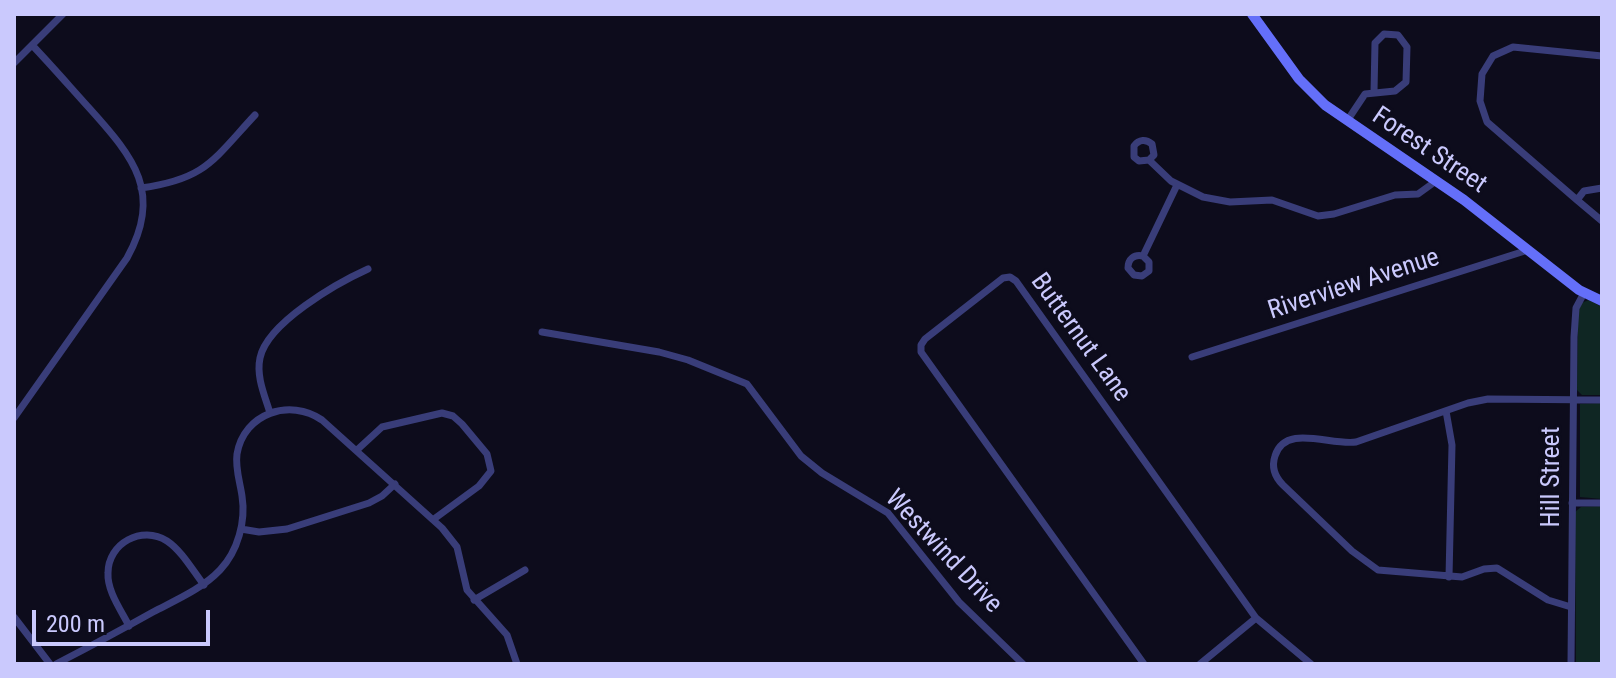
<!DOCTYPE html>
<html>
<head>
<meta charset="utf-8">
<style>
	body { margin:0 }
	#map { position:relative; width:1616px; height:678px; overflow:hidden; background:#0d0c1c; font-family:"Roboto Condensed",sans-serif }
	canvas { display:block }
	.frame { position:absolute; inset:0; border:16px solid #cac9fd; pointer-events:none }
	.scale { position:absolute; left:32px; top:610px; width:178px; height:36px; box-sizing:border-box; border:4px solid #cac9fd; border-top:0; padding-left:10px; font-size:24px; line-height:28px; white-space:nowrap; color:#cac9fd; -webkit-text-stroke:6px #0d0c1c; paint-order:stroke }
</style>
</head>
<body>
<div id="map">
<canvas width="1616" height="678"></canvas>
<div class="frame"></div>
<div class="scale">200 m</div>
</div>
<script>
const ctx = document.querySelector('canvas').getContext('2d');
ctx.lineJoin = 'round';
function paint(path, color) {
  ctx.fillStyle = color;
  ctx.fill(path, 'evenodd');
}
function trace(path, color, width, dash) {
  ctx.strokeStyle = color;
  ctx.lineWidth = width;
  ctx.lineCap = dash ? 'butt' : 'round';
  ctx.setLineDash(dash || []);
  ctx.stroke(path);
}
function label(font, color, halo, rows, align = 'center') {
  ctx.font = font + ' "Roboto Condensed",sans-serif';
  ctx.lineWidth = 6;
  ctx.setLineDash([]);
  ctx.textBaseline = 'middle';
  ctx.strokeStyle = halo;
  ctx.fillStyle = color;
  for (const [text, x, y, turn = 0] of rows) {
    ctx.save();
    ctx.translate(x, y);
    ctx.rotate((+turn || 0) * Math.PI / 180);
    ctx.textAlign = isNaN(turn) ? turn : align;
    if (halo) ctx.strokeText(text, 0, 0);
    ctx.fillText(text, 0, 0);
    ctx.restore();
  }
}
const green = new Path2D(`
	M1589 300 1602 307V395H1582L1577 390 1578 310 1581 303Z
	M1602 403V499L1580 497V404Z
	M1602 506V664H1576L1575 512 1581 507Z`);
const street = new Path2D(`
	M14 63 63 14
	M1347 121 1365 94 1395 91 1406 82 1407 47 1398 35 1384 34 1375 43 1374 92
	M1149 160 1139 161 1134 157V146C1139 139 1146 139 1152 144L1154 155 1149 160 1171 181 1203 197 1230 202 1272 200 1318 216 1334 214 1395 195 1418 194 1436 181
	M141 188C206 179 213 160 255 115
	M1602 188 1584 191 1577 200 1602 221
	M1577 200 1487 122 1480 101 1482 74 1493 56 1513 47 1602 56
	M1143 256 1149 262V271L1142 276 1134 275 1128 268C1128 259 1134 254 1143 256L1177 185
	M542 332 659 352 688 360 747 384 801 456 822 473 888 513 959 602 1023 664
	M1192 357 1528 250
	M1446 411 1452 445 1449 577
	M270 413C265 396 256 377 260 358 267 323 337 283 368 269
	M14 418 127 258C163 193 134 158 91 110 71 88 52 66 32 45
	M357 450 382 427 442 413 453 416 462 424 487 454 491 471 479 486 434 519
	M1572 503H1602
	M241 529 259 532 287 529 369 503 382 496 395 484
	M474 600 525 570
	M1571 607 1548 600 1497 568 1484 569 1462 577 1378 570 1352 551 1283 485C1275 477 1271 468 1275 456 1285 423 1331 446 1356 442L1468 403 1488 399 1602 400
	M14 617 50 664
	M129 626C121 610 107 591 108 573 108 543 142 525 167 541 182 551 193 571 204 585
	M56 664C89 647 121 630 153 612 176 600 202 589 220 570 238 551 246 521 242 496 240 482 235 468 237 454 244 413 290 398 322 420L442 528 457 547 467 590 507 635 517 664
	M1144 664 921 352V345L925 339 1003 278 1010 277 1016 281 1256 618 1311 664
	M1200 664 1256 618
	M1571 664 1574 337 1576 308 1584 293`);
const secondary = new Path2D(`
	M1252 14 1299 79 1325 105 1464 200 1579 290 1602 301`);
const streetNames = [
	["Forest Street",1429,151,34],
	["Riverview Avenue",1354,285,-18],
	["Butternut Lane",1080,338,54],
	["Hill Street",1552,477,-90],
	["Westwind Drive",943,552,47]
];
paint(green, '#0f2623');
trace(street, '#393d79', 7);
trace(secondary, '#646ff9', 10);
label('26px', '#cac9fd', '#0d0c1c', streetNames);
</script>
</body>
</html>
